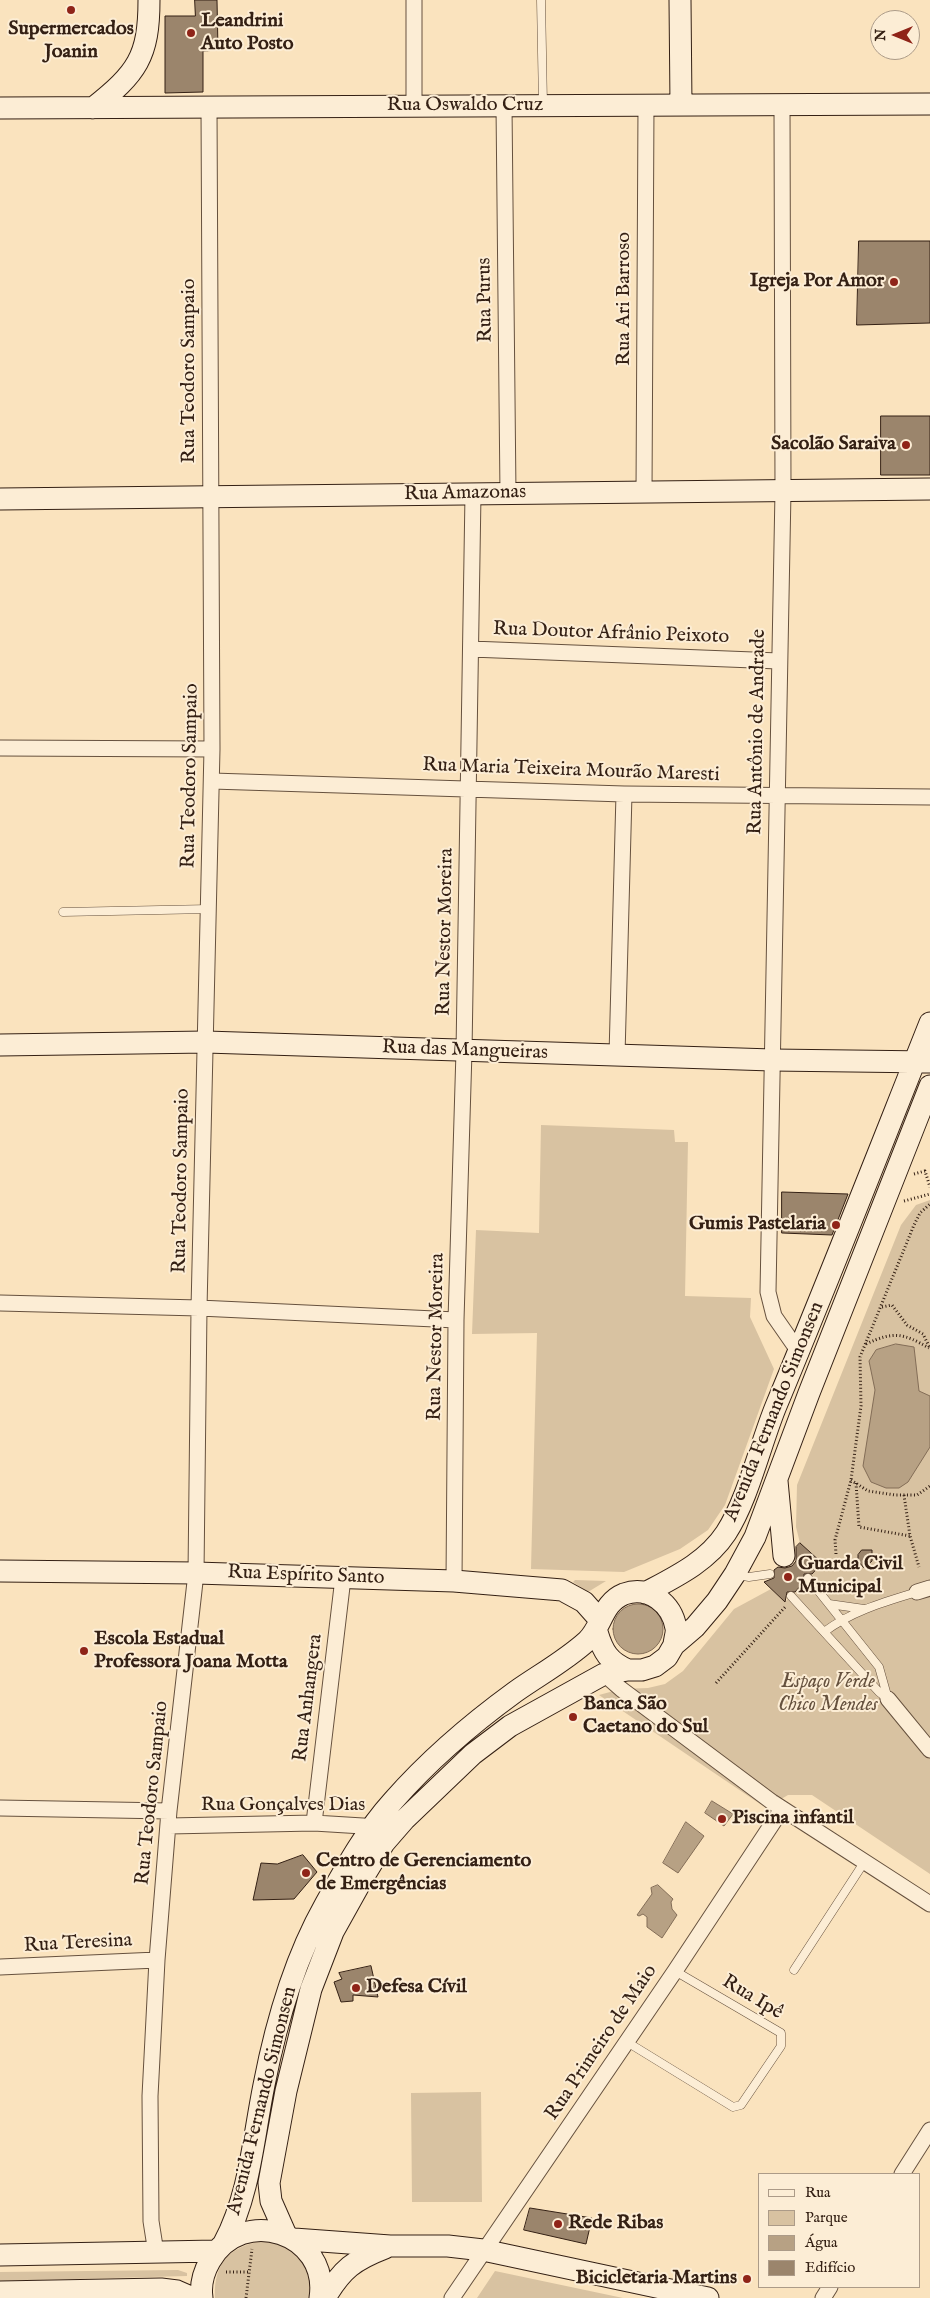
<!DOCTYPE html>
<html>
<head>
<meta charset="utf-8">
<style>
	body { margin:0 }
	#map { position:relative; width:930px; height:2298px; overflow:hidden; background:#fae3be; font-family:"IM FELL English",serif }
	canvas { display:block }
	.legend { position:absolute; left:758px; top:2173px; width:162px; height:115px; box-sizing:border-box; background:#fcedd5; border:1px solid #ac9b88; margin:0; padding:6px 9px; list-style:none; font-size:15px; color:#342014 }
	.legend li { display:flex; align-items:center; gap:10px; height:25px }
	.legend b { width:25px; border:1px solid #ac9b88 }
	.north { position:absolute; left:870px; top:10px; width:50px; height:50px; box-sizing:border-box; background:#fcedd5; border:1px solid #ac9b88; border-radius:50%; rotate:270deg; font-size:14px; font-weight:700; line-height:20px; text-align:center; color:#342014 }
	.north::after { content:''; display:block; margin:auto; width:18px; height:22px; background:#8f2418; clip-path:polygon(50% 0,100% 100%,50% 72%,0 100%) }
</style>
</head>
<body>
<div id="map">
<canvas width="930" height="2298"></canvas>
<ul class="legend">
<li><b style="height:6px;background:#fcedd5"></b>Rua</li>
<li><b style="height:14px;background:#d8c2a1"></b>Parque</li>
<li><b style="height:14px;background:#b7a184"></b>Água</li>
<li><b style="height:14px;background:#9b856c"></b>Edifício</li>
</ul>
<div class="north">N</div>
</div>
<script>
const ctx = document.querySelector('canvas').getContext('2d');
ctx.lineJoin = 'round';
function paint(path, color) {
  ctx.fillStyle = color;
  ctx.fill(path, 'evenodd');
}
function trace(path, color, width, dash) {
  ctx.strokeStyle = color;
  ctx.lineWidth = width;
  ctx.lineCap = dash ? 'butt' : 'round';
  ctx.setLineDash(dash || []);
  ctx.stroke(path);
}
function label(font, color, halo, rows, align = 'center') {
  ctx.font = font + ' "IM FELL English",serif';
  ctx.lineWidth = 4;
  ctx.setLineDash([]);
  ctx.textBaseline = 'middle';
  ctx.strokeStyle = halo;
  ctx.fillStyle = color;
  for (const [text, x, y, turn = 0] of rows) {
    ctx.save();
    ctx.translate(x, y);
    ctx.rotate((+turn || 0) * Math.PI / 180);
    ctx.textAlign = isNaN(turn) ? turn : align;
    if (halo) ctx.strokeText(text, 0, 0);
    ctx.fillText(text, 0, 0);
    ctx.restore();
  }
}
const green = new Path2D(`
	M541 1125 674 1130 675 1142H688L685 1296 751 1298 750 1317 774 1369 725 1505 708 1530 680 1549 624 1572 531 1569 537 1333 472 1334 476 1230 539 1233Z
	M930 1200V1874L812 1795H788L766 1808 599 1695 621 1689 648 1688 665 1684 683 1671 734 1609 771 1589 785 1602 822 1563 800 1543 796 1527 797 1485 901 1225 916 1205Z
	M575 1580 606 1581 588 1592 573 1582Z
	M481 2092 482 2202H412L411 2093Z
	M269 2241C300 2250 313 2266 312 2298H215C213 2261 233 2243 269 2241Z
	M178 2270 187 2273V2276L0 2281V2272Z
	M495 2271 623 2298H477Z`);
const water = new Path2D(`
	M896 1344 914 1347 919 1391 930 1396V1447L908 1482 899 1488H886L871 1482 863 1466 875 1390 869 1361 876 1350Z
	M613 1629a25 25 0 1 1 50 0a25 25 0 1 1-50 0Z
	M712 1801 733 1814 724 1826 705 1813Z
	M686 1822 704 1836 678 1873 663 1863Z
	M658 1885 673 1899 671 1902 672 1909 677 1915 662 1938 647 1927V1917L643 1914 639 1916 637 1915 652 1894 651 1888Z`);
const building = new Path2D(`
	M195 0H217L218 50 203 51V92L165 93V16H195Z
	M859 241H930V323L857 325Z
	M881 416H930V475H881Z
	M782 1192 848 1194 832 1235 782 1233Z
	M800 1543 822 1563 812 1574H804V1582L795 1592H787L785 1602 764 1582 774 1578V1570L778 1567 785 1568 792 1566 796 1561V1547Z
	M862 1550H872V1561L864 1568 858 1561V1555Z
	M303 1855 317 1872 294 1899 253 1900 261 1863 277 1864Z
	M371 1966 378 1997 353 1995V2001L341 2002 334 1982 342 1979 339 1973Z
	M530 2208 592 2218 586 2244 524 2230Z`);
const path = new Path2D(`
	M914 1174 925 1171 930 1187
	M904 1201 930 1194
	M882 1307 892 1305 907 1325 923 1334 930 1348
	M866 1344C894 1331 903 1333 929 1348
	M851 1480 868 1491 895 1495H917L930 1486
	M856 1483 859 1527 910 1536
	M904 1495 910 1536 919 1567
	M836 1554 835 1540 851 1480 861 1406 860 1357 914 1225 920 1213 930 1204
	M716 1683 786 1606
	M226 2272H249
	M246 2298 252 2249`);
const lane = new Path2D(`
	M541 0 543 104
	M63 912 209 909
	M737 1575 749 1577 770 1574
	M808 1578 879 1667 888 1699
	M791 1596 879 1692 888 1699
	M829 1604 864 1609
	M824 1632C852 1611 884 1602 917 1592
	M794 1970 865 1861
	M627 2042 733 2107 741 2105 781 2046V2033L675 1971`);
const street = new Path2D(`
	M782 105 783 491 768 1292 774 1316 799 1352
	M414 106V0
	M504 106 508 494
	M644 492 646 105
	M471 649 779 661
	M0 748 212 749
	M212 781 624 794 930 797
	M617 1055 624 794
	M0 1303 199 1308 456 1320
	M454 1581 456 1320 464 1051 473 494
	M917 1592 930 1588
	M604 1674 621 1689 772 1802 930 1904
	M888 1699 930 1750
	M0 1808 169 1811
	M314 1823 343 1578
	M169 1826 314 1823 379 1827
	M0 1967 157 1960
	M902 2174 930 2130
	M156 2253 151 2221 150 2096 157 1960 169 1811 196 1573 199 1308 212 749 209 107
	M452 2298 675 1971 782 1809
	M823 2298 830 2287`);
const secondary = new Path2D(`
	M680 0 681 105
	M0 108 930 104
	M93 108C137 73 149 57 149 0
	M0 499 930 489
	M0 1045 206 1042 772 1060 930 1062
	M777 1481 784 1556
	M0 1571 196 1573 454 1581 562 1590 584 1602 600 1620
	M645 1593C675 1577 707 1562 726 1533 748 1499 760 1445 776 1406 829 1279 879 1151 930 1023
	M597 1632C603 1652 609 1662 628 1670
	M286 2235 271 2201 269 2183 286 2091 311 1989 333 1932 367 1871 384 1843 404 1820 473 1754 510 1726 604 1674 628 1670H642L655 1666 667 1657 674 1645 695 1627 717 1601 735 1574 755 1537 809 1393 930 1086
	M294 2239 390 2246H448L483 2250 708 2298
	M224 2243C250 2194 253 2139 264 2085 276 2023 294 1960 325 1905 345 1869 365 1832 393 1801 429 1760 471 1724 515 1692 539 1675 565 1661 587 1641 602 1627 602 1603 624 1594 649 1585 672 1604 676 1628 677 1633 674 1640 674 1645
	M0 2255 216 2251
	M0 2292 161 2289 177 2291 193 2298
	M202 2298C200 2284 203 2273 210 2261 242 2204 330 2233 320 2298
	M325 2298C342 2269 354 2260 385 2248`);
const markers = [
	[71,10,5,"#8f2418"],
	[191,33,5,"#8f2418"],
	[894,282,5,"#8f2418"],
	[906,445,5,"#8f2418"],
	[836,1225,5,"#8f2418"],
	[788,1577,5,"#8f2418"],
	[84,1651,5,"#8f2418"],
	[573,1717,5,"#8f2418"],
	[722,1819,5,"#8f2418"],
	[306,1873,5,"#8f2418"],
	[356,1988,5,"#8f2418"],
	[558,2224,5,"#8f2418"],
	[747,2279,5,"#8f2418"]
];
const poiNames = [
	["Leandrini",201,22],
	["Auto Posto",201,45],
	["Supermercados",71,30,"center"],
	["Joanin",71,53,"center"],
	["Igreja Por Amor",884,282,"right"],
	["Sacolão Saraiva",896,445,"right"],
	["Gumis Pastelaria",826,1225,"right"],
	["Guarda Civil",798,1565],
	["Municipal",798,1588],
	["Escola Estadual",94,1640],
	["Professora Joana Motta",94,1663],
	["Banca São",583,1705],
	["Caetano do Sul",583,1728],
	["Piscina infantil",732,1819],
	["Centro de Gerenciamento",316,1862],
	["de Emergências",316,1885],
	["Defesa Cívil",366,1988],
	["Rede Ribas",568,2224],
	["Bicicletaria Martins",737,2279,"right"]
];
const streetNames = [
	["Rua Oswaldo Cruz",465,106],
	["Rua Ari Barroso",625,299,-90],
	["Rua Purus",486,300,-91],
	["Rua Teodoro Sampaio",190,371,-90],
	["Rua Amazonas",465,494,-1],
	["Rua Doutor Afrânio Peixoto",611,634,2],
	["Rua Antônio de Andrade",758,732,-89],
	["Rua Maria Teixeira Mourão Maresti",571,771,2],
	["Rua Teodoro Sampaio",191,776,-89],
	["Rua Nestor Moreira",446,932,-89],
	["Rua das Mangueiras",465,1051,2],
	["Rua Teodoro Sampaio",182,1181,-89],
	["Rua Nestor Moreira",437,1337,-89],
	["Avenida Fernando Simonsen",775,1412,-68],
	["Rua Espírito Santo",306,1576,2],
	["Rua Anhangera",309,1698,-83],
	["Rua Teodoro Sampaio",153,1793,-84],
	["Rua Gonçalves Dias",283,1806],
	["Rua Teresina",78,1944,-3],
	["Rua Ipê",752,1998,31],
	["Rua Primeiro de Maio",602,2043,-56],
	["Avenida Fernando Simonsen",263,2101,-76]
];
const parkNames = [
	["Espaço Verde",828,1683],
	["Chico Mendes",828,1706]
];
paint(green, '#d8c2a1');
paint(water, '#b7a184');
trace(water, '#836d57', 1);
paint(building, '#9b856c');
trace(building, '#342014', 1);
trace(lane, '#66513e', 9);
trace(street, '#66513e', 17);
trace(secondary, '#342014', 23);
trace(path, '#342014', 3, [1, 2.5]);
trace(lane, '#fcedd5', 8);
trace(street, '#fcedd5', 15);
trace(secondary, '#fcedd5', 21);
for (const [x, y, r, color] of markers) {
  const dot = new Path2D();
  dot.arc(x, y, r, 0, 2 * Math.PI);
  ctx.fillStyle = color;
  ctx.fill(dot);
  trace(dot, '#fcedd5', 2);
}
label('bold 20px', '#342014', '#fcedd5', poiNames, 'left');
label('20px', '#342014', '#fcedd5', streetNames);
label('italic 20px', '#65513e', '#fcedd5', parkNames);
</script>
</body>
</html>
